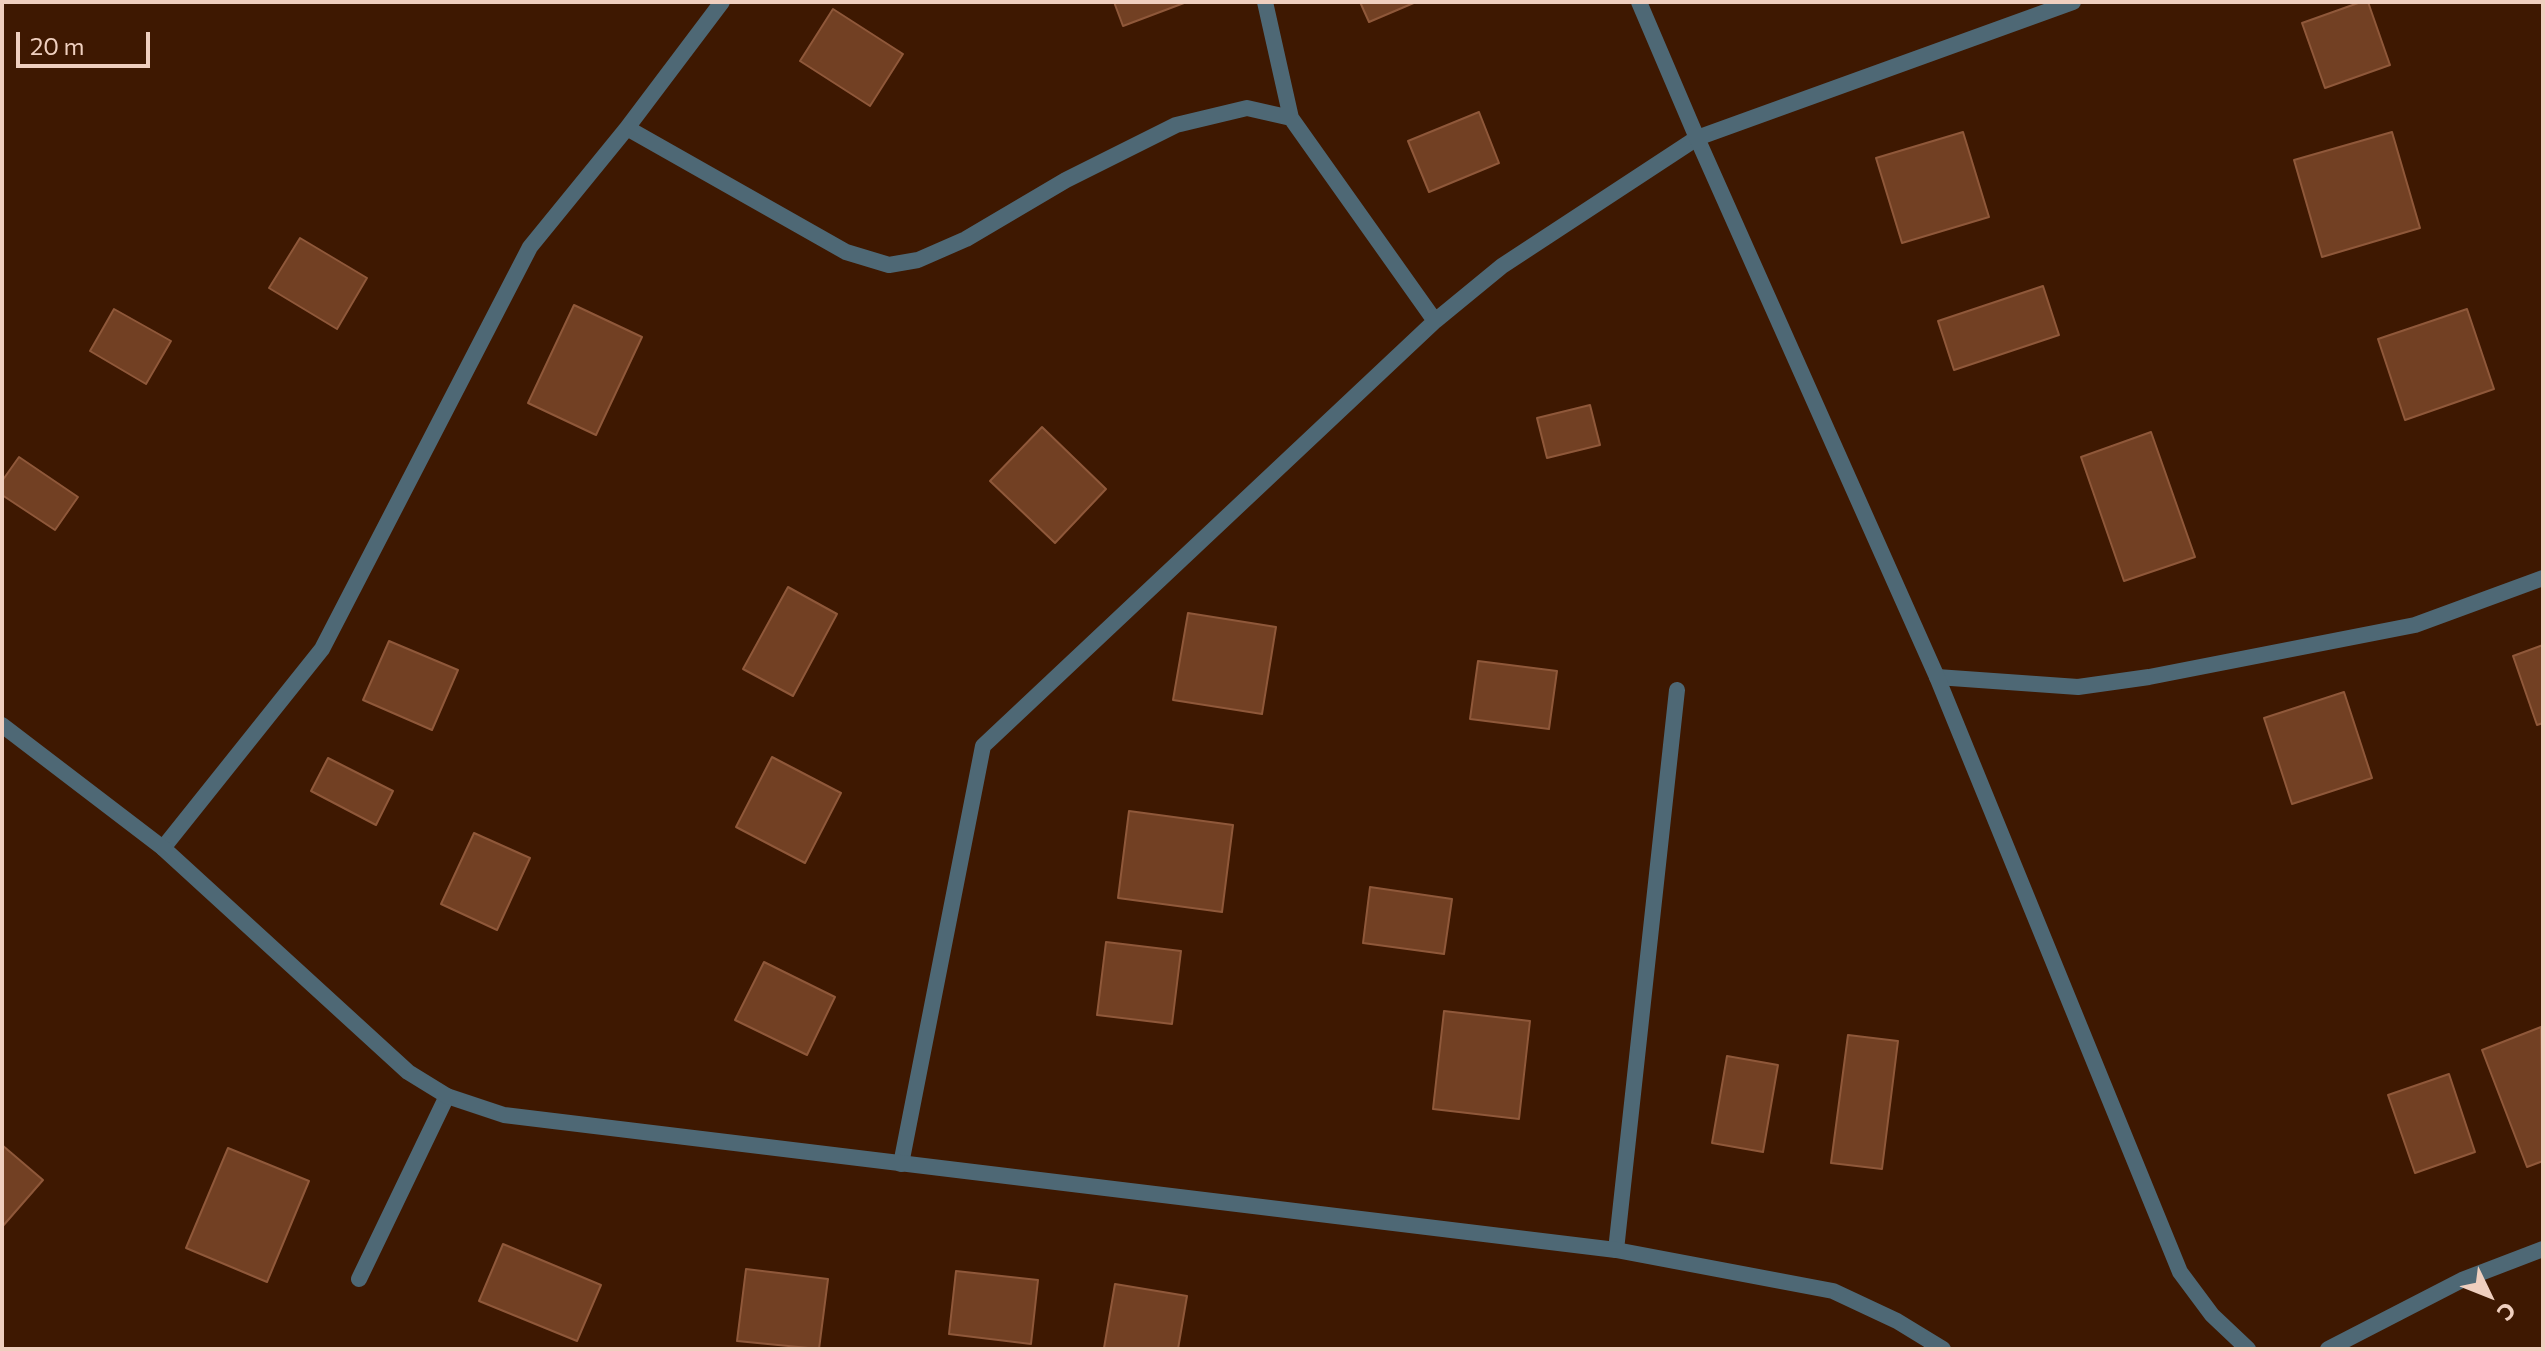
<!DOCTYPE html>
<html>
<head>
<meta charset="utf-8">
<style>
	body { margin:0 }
	#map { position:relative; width:2545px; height:1351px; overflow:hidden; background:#3e1801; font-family:Commissioner,sans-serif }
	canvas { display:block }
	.frame { position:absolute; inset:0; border:4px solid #efcfbf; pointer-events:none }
	.north { position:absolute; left:2449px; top:1255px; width:80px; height:80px; -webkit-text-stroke:6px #3e1801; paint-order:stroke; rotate:133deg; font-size:22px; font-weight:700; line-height:32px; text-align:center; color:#efcfbf }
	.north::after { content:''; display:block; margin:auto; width:28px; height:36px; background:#efcfbf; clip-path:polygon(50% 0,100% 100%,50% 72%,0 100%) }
	.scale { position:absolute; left:16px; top:32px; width:134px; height:36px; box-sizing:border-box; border:4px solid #efcfbf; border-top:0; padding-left:10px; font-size:24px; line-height:28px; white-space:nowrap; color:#efcfbf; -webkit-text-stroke:6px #3e1801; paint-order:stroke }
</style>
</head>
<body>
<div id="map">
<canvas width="2545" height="1351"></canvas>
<div class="frame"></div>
<div class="north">С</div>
<div class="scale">20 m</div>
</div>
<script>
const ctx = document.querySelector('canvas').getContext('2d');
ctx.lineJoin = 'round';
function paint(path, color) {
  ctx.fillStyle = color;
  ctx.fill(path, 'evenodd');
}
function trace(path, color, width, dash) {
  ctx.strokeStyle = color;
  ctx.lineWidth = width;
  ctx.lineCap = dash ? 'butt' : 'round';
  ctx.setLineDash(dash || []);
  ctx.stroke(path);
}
const building = new Path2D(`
	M1114 2H1184V3L1123 26Z
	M1360 2H1416L1369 22Z
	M2361 2H2368L2390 65 2325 88 2302 23Z
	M833 9 903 54 870 106 800 61Z
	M1479 112 1499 163 1429 192 1408 141Z
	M1963 132 1989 217 1902 243 1876 158Z
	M2392 132 2420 228 2322 257 2294 160Z
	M300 238 367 278 337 329 269 288Z
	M2043 286 2059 335 1954 370 1938 321Z
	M574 305 642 337 596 435 528 403Z
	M114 309 171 341 146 384 90 351Z
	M2467 309 2494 389 2405 420 2378 339Z
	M1590 405 1600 445 1547 458 1537 418Z
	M1042 427 1106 489 1055 543 990 481Z
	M2151 432 2195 557 2124 581 2081 457Z
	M19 457 78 497 55 530 2 495V481Z
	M788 587 837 614 793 696 743 669Z
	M1188 613 1276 627 1262 714 1173 700Z
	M389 641 458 670 432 730 363 700Z
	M2543 645V723L2537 725 2513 656Z
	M1478 661 1557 671 1549 729 1470 719Z
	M2344 692 2372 778 2292 804 2264 718Z
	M772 757 841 793 805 863 736 827Z
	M328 758 393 791 376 825 311 791Z
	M1129 811 1233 825 1222 912 1118 898Z
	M474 833 530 858 497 930 441 904Z
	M1370 887 1452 899 1444 954 1363 943Z
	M1106 942 1181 951 1172 1024 1097 1015Z
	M764 962 835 997 807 1055 735 1020Z
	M1444 1011 1530 1021 1519 1119 1433 1109Z
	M2541 1027 2543 1161 2527 1167 2482 1050Z
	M1848 1035 1898 1041 1882 1169 1831 1163Z
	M1727 1056 1778 1065 1763 1152 1712 1143Z
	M2449 1074 2475 1152 2415 1173 2388 1095Z
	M2 1145 43 1180 2 1227Z
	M228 1148 309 1181 267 1282 186 1248Z
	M503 1244 601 1285 577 1341 479 1301Z
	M746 1269 828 1279 819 1349 737 1341Z
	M956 1271 1038 1280 1031 1344 949 1334Z
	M1115 1284 1187 1296 1178 1349 1104 1348Z`);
const service = new Path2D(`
	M1265 2 1291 118 1435 321
	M627 128 846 252 889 265 918 260 966 239 1066 180 1176 125 1247 108 1291 118
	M1937 677 2078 687 2149 677 2415 625 2543 578
	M163 848 322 649 530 247 627 128 722 2
	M901 1164 983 746 1435 321 1502 266 1697 138
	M1616 1250 1677 690
	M359 1279 447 1096`);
const minor = new Path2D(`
	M1639 2 1697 138 2073 2
	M1697 138 1937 677 2180 1272 2212 1315 2248 1349
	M2 725 163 848 408 1072 447 1096 504 1115 1616 1250 1833 1291 1897 1321 1943 1349
	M2328 1349 2462 1280 2543 1249`);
paint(building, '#724023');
trace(building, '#8f583a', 2);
trace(service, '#4e6875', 16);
trace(minor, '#4e6875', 16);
</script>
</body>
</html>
